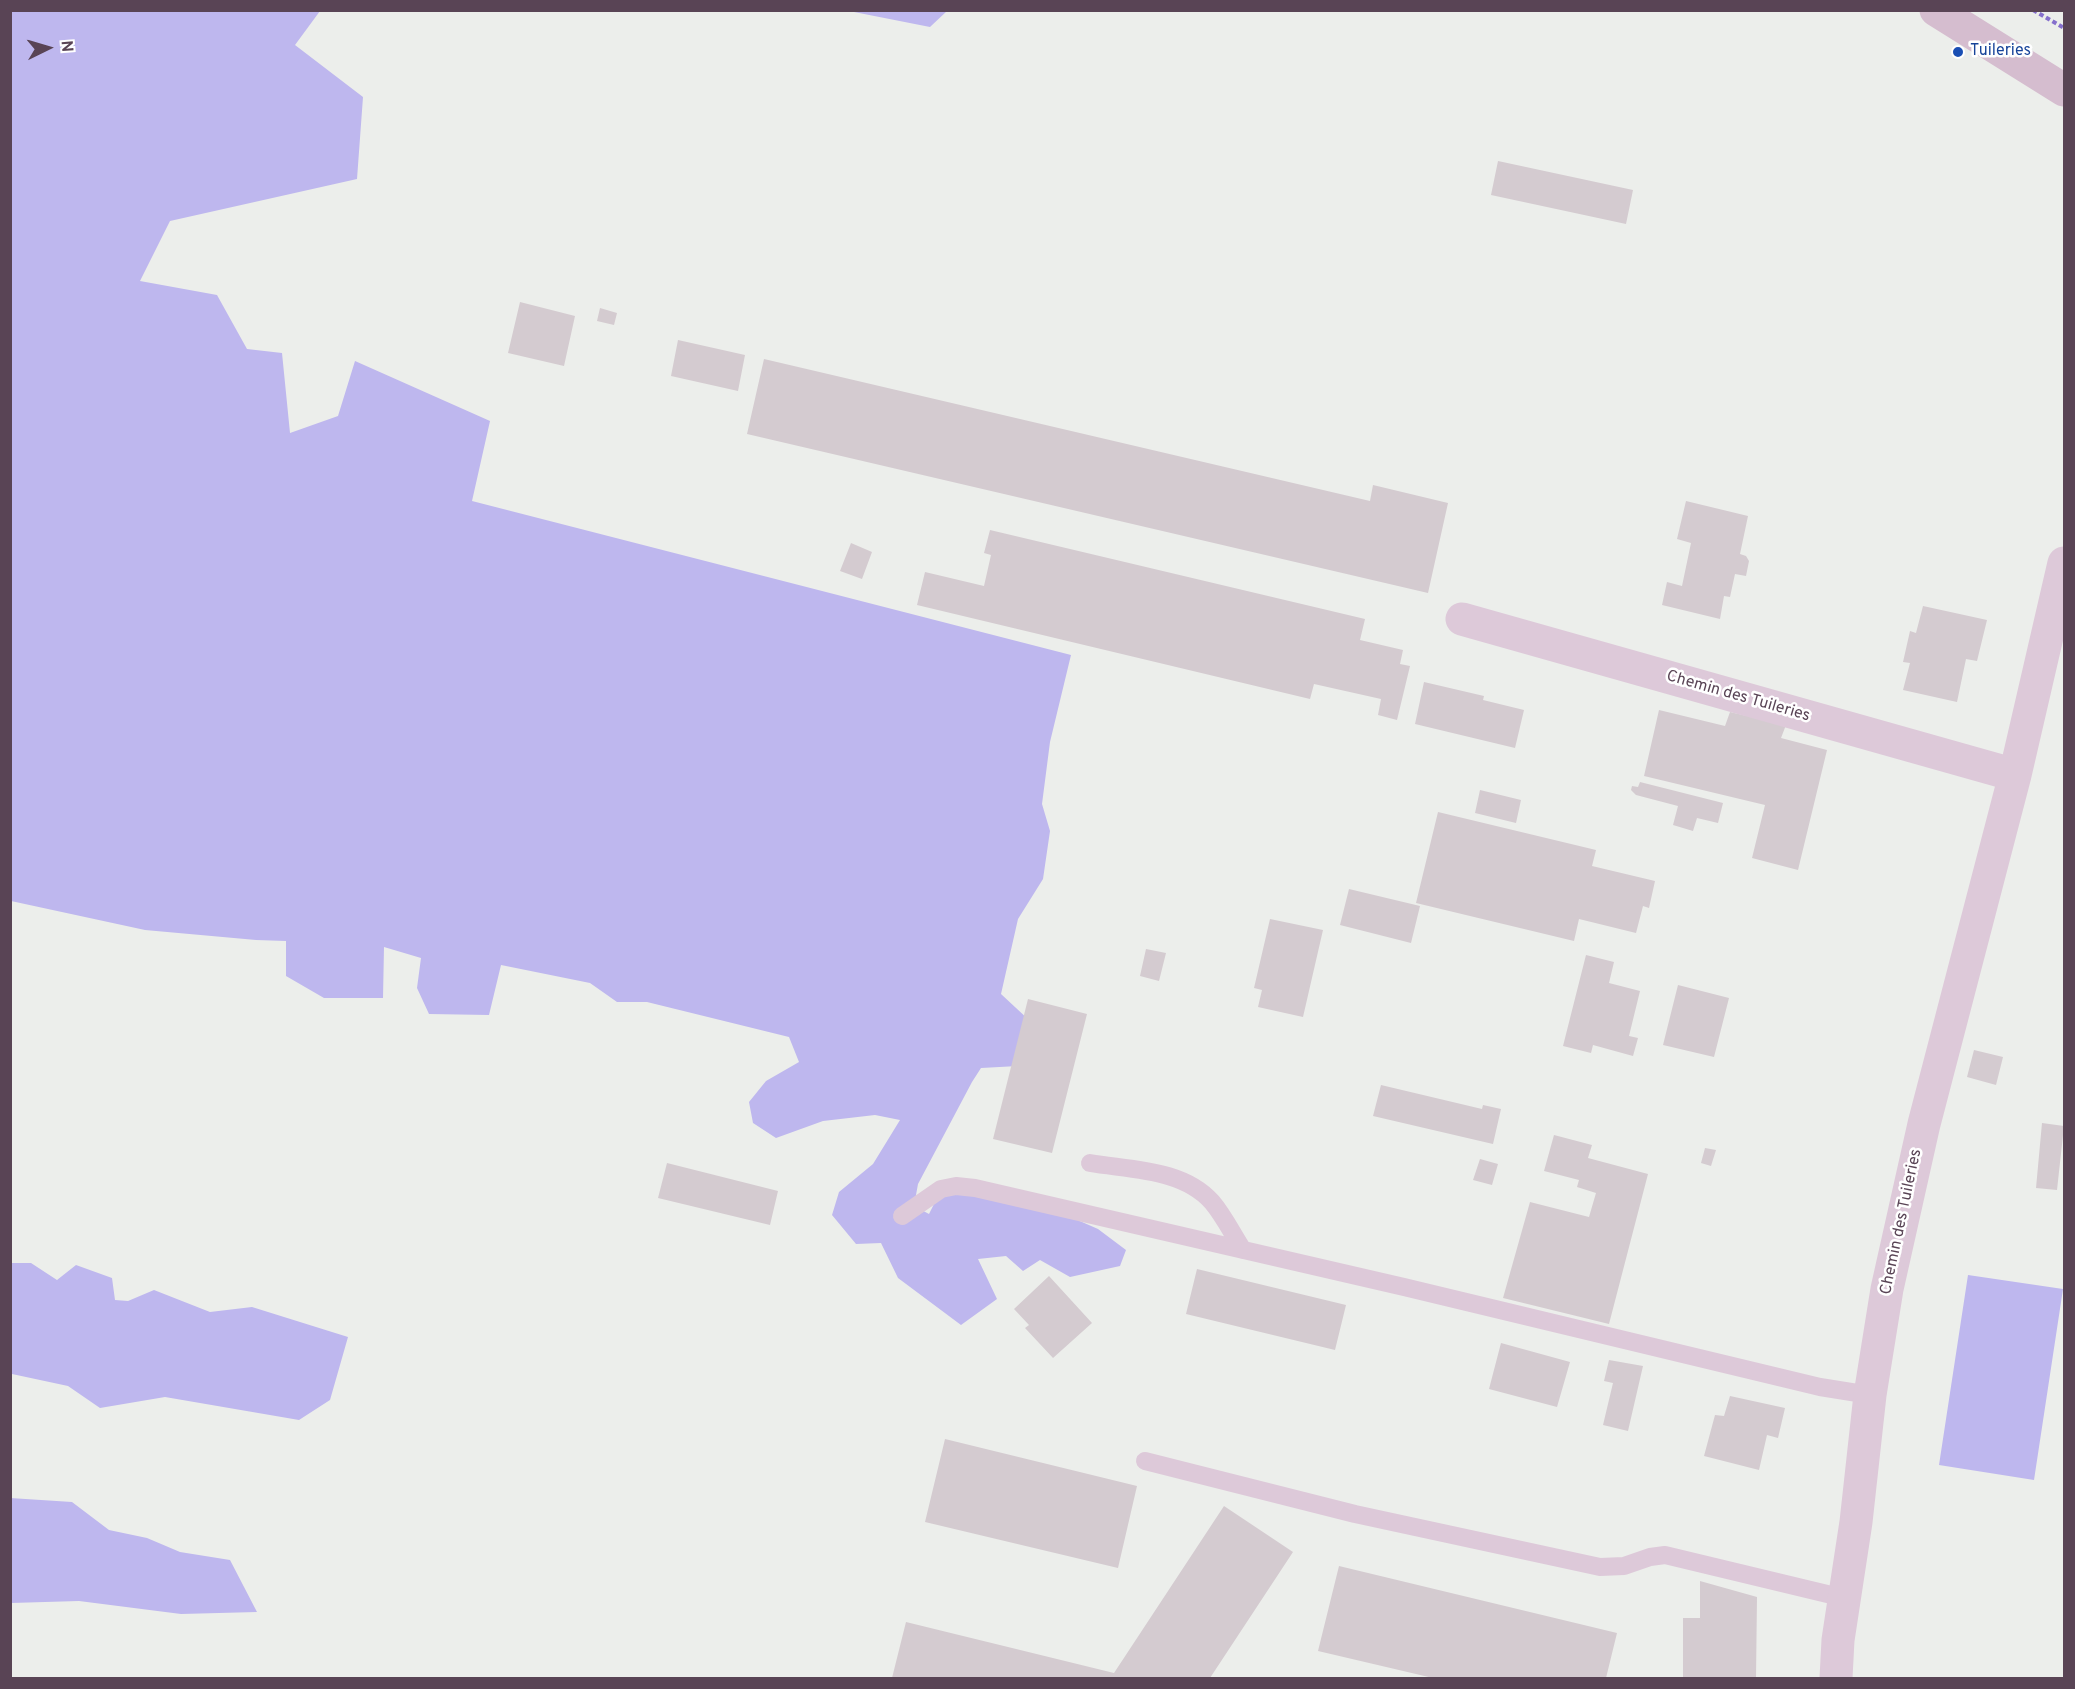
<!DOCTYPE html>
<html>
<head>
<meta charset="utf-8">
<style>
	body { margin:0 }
	#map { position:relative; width:2075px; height:1689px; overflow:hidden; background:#eceeeb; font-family:Overpass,sans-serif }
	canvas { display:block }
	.frame { position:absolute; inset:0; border:12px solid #594455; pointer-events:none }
	.north { position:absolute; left:18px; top:18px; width:60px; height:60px; -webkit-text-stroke:4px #fff; paint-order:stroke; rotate:85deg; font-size:16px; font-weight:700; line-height:24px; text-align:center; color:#594455 }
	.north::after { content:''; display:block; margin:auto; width:21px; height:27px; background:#594455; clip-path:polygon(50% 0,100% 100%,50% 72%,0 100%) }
</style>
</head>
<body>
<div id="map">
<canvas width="2075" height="1689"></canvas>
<div class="frame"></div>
<div class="north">N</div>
</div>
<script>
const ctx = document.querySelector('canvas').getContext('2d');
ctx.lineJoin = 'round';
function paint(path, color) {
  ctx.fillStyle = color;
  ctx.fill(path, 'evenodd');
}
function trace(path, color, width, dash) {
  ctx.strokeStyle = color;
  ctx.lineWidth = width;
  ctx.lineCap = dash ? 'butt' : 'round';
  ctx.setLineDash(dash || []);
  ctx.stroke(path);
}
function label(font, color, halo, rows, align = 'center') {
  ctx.font = font + ' Overpass,sans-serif';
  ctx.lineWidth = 5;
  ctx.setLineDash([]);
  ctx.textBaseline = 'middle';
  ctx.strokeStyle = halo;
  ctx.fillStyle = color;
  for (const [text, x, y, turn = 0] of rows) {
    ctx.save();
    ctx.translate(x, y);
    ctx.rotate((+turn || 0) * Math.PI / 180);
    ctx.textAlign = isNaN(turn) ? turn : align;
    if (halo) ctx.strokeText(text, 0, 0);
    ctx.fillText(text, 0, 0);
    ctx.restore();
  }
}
const green = new Path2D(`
	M11 11H320L295 45 363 97 357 179 170 221 140 281 217 295 247 349 282 353 290 433 338 416 355 361 490 421 472 501 1071 655 1050 742 1042 804 1050 831 1043 879 1018 919 1001 994 1030 1021 1018 1066 981 1068 972 1082 918 1184 914 1206 929 1214 944 1184 1034 1201 1098 1229 1126 1250 1120 1266 1070 1277 1040 1260 1023 1271 1006 1256 978 1259 997 1299 961 1325 898 1278 881 1243 856 1244 832 1215 839 1192 873 1164 900 1120 875 1115 823 1121 776 1138 753 1123 749 1102 766 1081 799 1062 789 1037 647 1002H617L590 983 501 965 489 1015 429 1014 417 988 421 958 384 947 383 998H324L286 976V941L256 940 145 930 11 901Z
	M849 11 947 10V11L930 27Z
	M11 1263H31L57 1280 76 1265 112 1278 115 1300 128 1301 154 1290 210 1312 252 1307 348 1337 330 1400 299 1420 165 1397 100 1408 68 1386 12 1374 10 1370Z
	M1968 1275 2063 1289 2034 1480 1939 1465Z
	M10 1498 72 1502 109 1530 147 1538 180 1552 230 1560 257 1612 181 1614 79 1601 11 1603Z`);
const building = new Path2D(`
	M1498 161 1633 190 1626 224 1491 195Z
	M520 302 575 316 564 366 508 353Z
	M600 308 617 313 614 325 597 321Z
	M678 340 745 355 738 391 671 376Z
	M764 359 1370 501 1373 485 1448 503 1428 593 747 434Z
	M1686 501 1748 516 1740 554 1746 556 1749 561 1746 576 1735 574 1730 597 1724 596 1720 619 1662 605 1667 582 1682 586 1691 543 1677 539Z
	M990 530 1365 619 1360 640 1403 650 1400 664 1410 666 1397 720 1378 715 1381 699 1314 684 1310 699 917 605 925 572 984 586 991 555 984 553Z
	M851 543 872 552 862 579 840 571Z
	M1923 606 1987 620 1977 661 1966 659 1957 702 1903 690 1910 663 1903 662 1910 631 1916 633Z
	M1424 682 1484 696 1483 700 1524 710 1515 748 1415 724Z
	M1659 710 1725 726 1730 712 1786 725 1781 738 1827 750 1798 870 1752 858 1765 805 1644 776Z
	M1640 782 1723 803 1718 823 1697 818 1693 831 1673 825 1678 806 1636 795 1631 790 1632 786 1638 787Z
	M1480 790 1521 800 1516 823 1475 813Z
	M1438 812 1596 850 1592 866 1655 881 1649 908 1643 906 1636 933 1579 919 1574 941 1416 903Z
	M1349 889 1420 906 1411 943 1340 925Z
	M1270 919 1323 930 1303 1017 1258 1007 1262 990 1254 988Z
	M1146 949 1166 953 1159 981 1140 976Z
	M1586 955 1614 962 1609 983 1640 991 1629 1036 1638 1038 1633 1056 1593 1045 1591 1053 1563 1046Z
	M1678 985 1729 998 1714 1057 1663 1045Z
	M1028 999 1087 1014 1052 1153 993 1139Z
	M1974 1050 2003 1057 1996 1085 1967 1077Z
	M1381 1085 1482 1109 1483 1105 1501 1109 1493 1144 1373 1116Z
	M2042 1123 2064 1126 2057 1190 2036 1188Z
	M1554 1135 1592 1145 1588 1158 1648 1174 1609 1324 1503 1298 1530 1202 1589 1217 1596 1193 1577 1187 1579 1180 1544 1171Z
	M1705 1148 1716 1150 1711 1166 1701 1163Z
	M1480 1159 1498 1164 1492 1185 1473 1180Z
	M667 1163 778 1191 770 1225 658 1198Z
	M1197 1269 1346 1305 1335 1350 1186 1314Z
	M1049 1276 1092 1323 1053 1358 1025 1328 1029 1325 1014 1309Z
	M1501 1343 1570 1362 1557 1407 1489 1389Z
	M1609 1360 1643 1366 1628 1431 1603 1425 1613 1383 1604 1381Z
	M1730 1396 1785 1408 1778 1438 1767 1435 1759 1470 1704 1456 1715 1415 1724 1416Z
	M945 1439 1137 1486 1118 1568 925 1522Z
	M1224 1506 1293 1552 1210 1678H892L906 1622 1114 1673Z
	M1339 1566 1617 1633 1606 1678H1433L1318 1651Z
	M1700 1581 1757 1597 1756 1678H1683V1618H1700Z`);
const path = new Path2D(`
	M2033 10 2064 28`);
const lane = new Path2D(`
	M1090 1163C1131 1170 1183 1169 1212 1202 1224 1216 1233 1235 1243 1250
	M902 1216 941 1189 956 1186 975 1188 1404 1287 1820 1387 1870 1395
	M1145 1461 1355 1514 1600 1567 1624 1566 1650 1557 1665 1555 1844 1598`);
const street = new Path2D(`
	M1462 619 2015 775
	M1836 1678 1838 1640 1856 1522 1870 1395 1887 1289 1924 1124 2015 775 2064 563`);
const secondary = new Path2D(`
	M1936 10 2064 90`);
const markers = [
	[1958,52,6,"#1a4fb4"]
];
const transitNames = [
	["Tuileries",1970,52]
];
const streetNames = [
	["Chemin des Tuileries",1738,697,16],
	["Chemin des Tuileries",1902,1222,-78]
];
paint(green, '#beb7ee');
paint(building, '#d4cbd0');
trace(path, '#856fcc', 4, [4.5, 3]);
trace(lane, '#ddc9d9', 18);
trace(street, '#ddc9d9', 33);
trace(secondary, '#d5bdcf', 33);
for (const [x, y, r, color] of markers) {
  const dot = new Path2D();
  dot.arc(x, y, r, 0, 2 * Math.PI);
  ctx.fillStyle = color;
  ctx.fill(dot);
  trace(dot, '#fff', 2);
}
label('16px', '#164399', '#fff', transitNames, 'left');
label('16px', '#594455', '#fff', streetNames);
</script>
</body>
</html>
